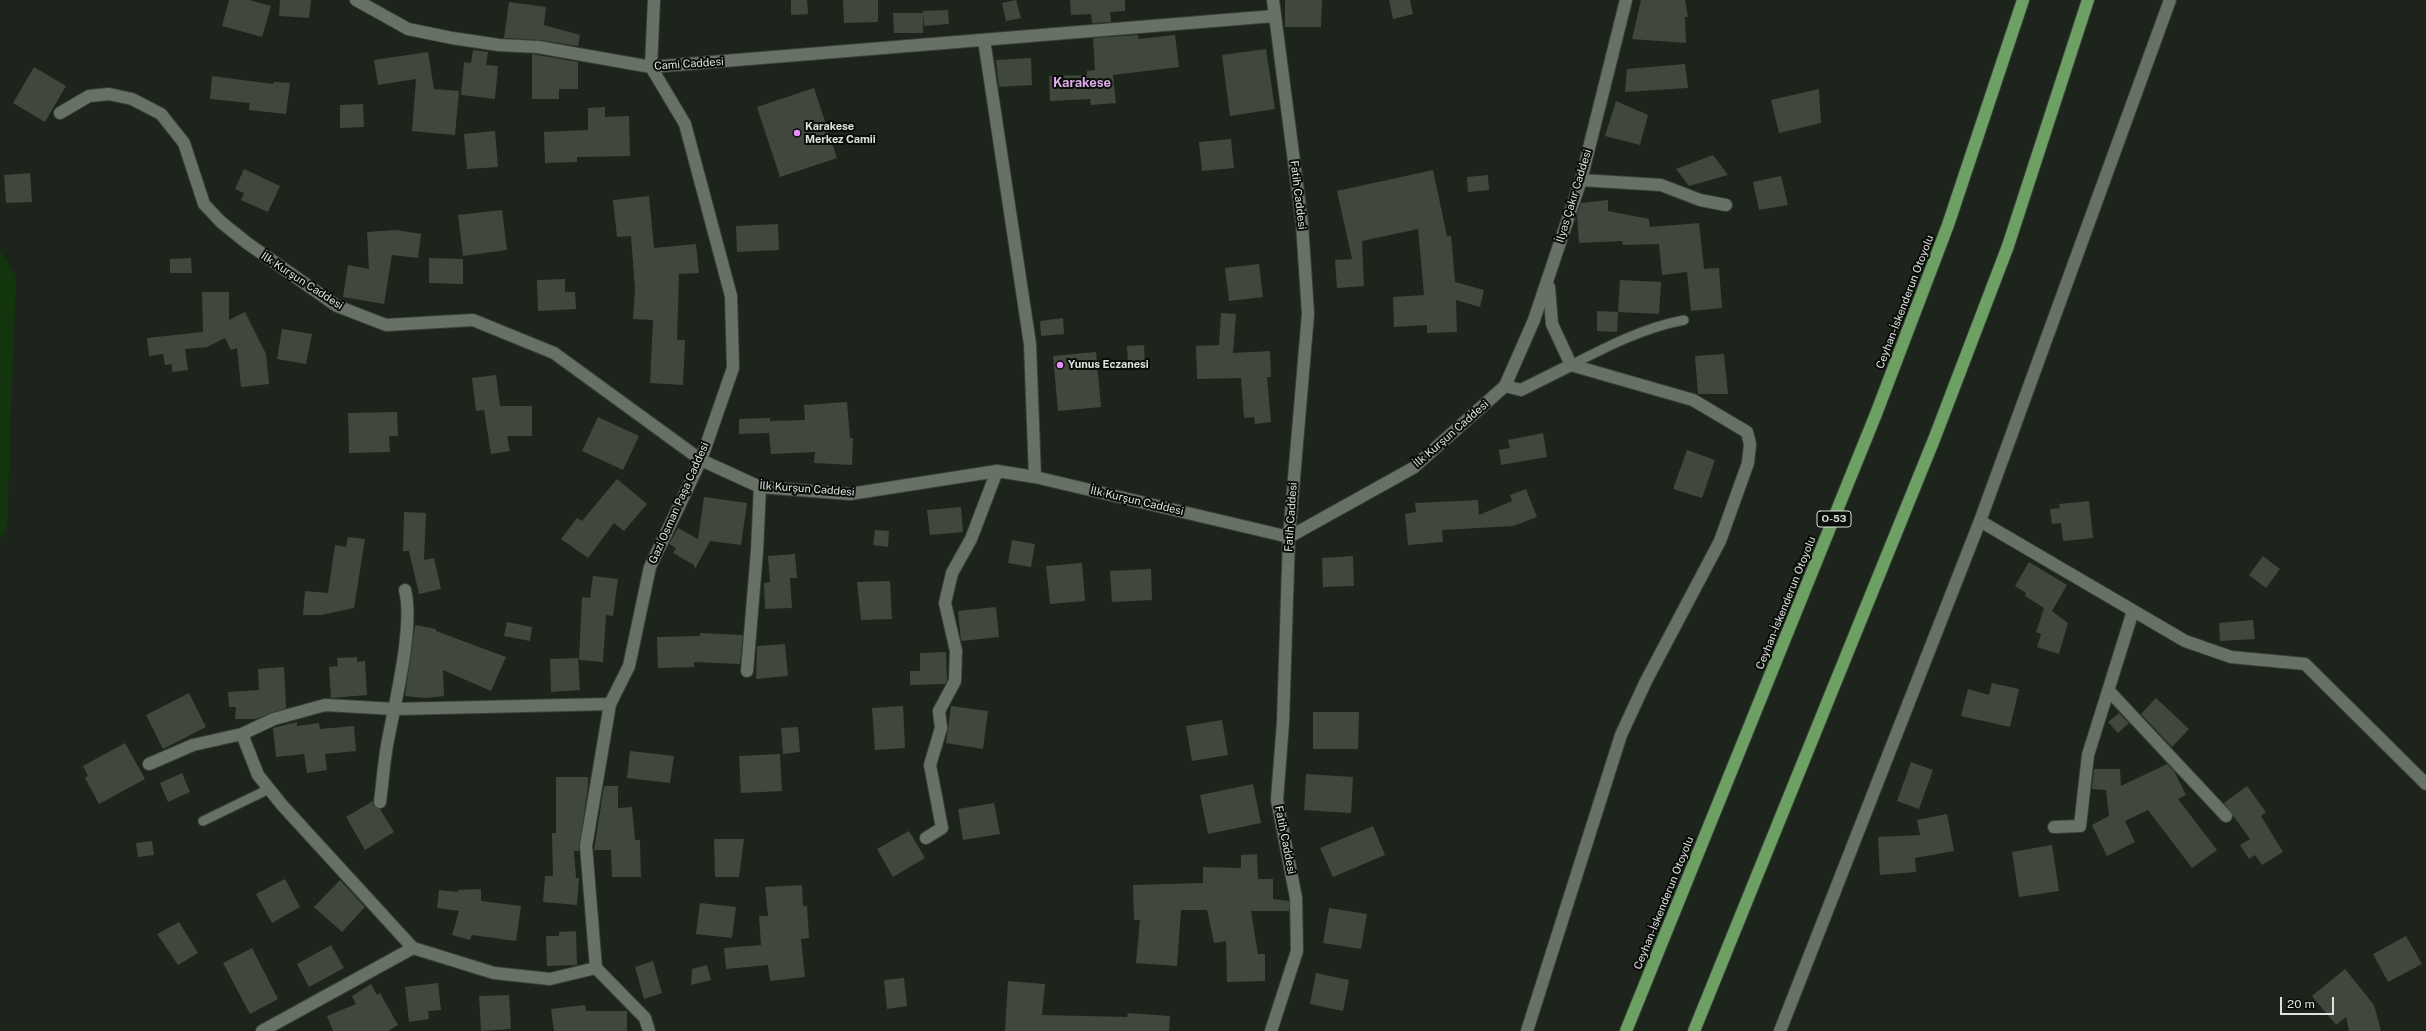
<!DOCTYPE html>
<html>
<head>
<meta charset="utf-8">
<style>
	body { margin:0 }
	#map { position:relative; width:2426px; height:1031px; overflow:hidden; background:#1c241b; font-family:"Public Sans",sans-serif }
	canvas { display:block }
	.scale { position:absolute; left:2280px; top:997px; width:54px; height:18px; box-sizing:border-box; border:2px solid #dce1db; border-top:0; padding-left:5px; font-size:12px; line-height:14px; white-space:nowrap; color:#dce1db; -webkit-text-stroke:3px #090c08; paint-order:stroke }
</style>
</head>
<body>
<div id="map">
<canvas width="2426" height="1031"></canvas>
<div class="scale">20 m</div>
</div>
<script>
const ctx = document.querySelector('canvas').getContext('2d');
ctx.lineJoin = 'round';
function paint(path, color) {
  ctx.fillStyle = color;
  ctx.fill(path, 'evenodd');
}
function trace(path, color, width, dash) {
  ctx.strokeStyle = color;
  ctx.lineWidth = width;
  ctx.lineCap = dash ? 'butt' : 'round';
  ctx.setLineDash(dash || []);
  ctx.stroke(path);
}
function label(font, color, halo, rows, align = 'center') {
  ctx.font = font + ' "Public Sans",sans-serif';
  ctx.lineWidth = 4;
  ctx.setLineDash([]);
  ctx.textBaseline = 'middle';
  ctx.strokeStyle = halo;
  ctx.fillStyle = color;
  for (const [text, x, y, turn = 0] of rows) {
    ctx.save();
    ctx.translate(x, y);
    ctx.rotate((+turn || 0) * Math.PI / 180);
    ctx.textAlign = isNaN(turn) ? turn : align;
    if (halo) ctx.strokeText(text, 0, 0);
    ctx.fillText(text, 0, 0);
    ctx.restore();
  }
}
const green = new Path2D(`
	M0 250 16 276 7 528 0 540Z`);
const building = new Path2D(`
	M229 0H249L271 6 262 37 222 26Z
	M280 0H311L309 18 279 16Z
	M791 0H807L808 14 791 15Z
	M843 0H878V22L844 23Z
	M1016 0 1021 18 1006 21 1002 3Z
	M1070 0H1125V11L1110 12 1111 22 1092 23 1091 14 1071 15Z
	M1285 0H1322L1321 27H1285Z
	M1389 0H1410L1413 14 1393 19Z
	M1641 0H1685L1688 17H1685L1686 43 1632 39Z
	M509 2 546 7 544 25 580 35 578 46 539 40 504 38Z
	M948 10 949 24 924 26 923 11Z
	M893 13H923V33H894Z
	M1138 35V39L1175 35 1179 67 1113 75 1116 103 1091 105 1090 99 1050 101 1049 76 1087 75V71L1095 70 1093 38Z
	M1266 49 1275 109 1230 116 1222 55Z
	M473 50 488 52 486 65 498 66 495 99 461 95 464 62 471 63Z
	M428 52 434 89 459 91 455 135 412 131 416 79 378 85 374 60Z
	M532 54 578 62V89H559V99H532Z
	M1031 58 1032 85 999 87 996 60Z
	M1685 64 1688 88 1625 92 1627 69Z
	M34 67 66 86 45 122 13 103Z
	M212 76 273 84 274 82 290 83 286 114 249 110 250 103 210 99Z
	M814 88 837 158 780 177 757 107Z
	M1819 89 1821 123 1779 133 1771 100Z
	M1616 101 1648 115 1640 145 1605 136Z
	M363 104 364 127 340 128V105Z
	M605 107V117L629 116 630 156 577 157V162L545 163 544 132 588 130V108Z
	M495 131 498 167 467 169 464 134Z
	M1231 139 1234 168 1202 171 1199 142Z
	M1713 155 1728 175 1689 186 1676 169Z
	M244 169 280 186 268 212 241 200 244 193 235 189Z
	M1433 170 1447 236H1451L1455 282 1484 290 1480 307 1456 300 1457 332 1427 333V325L1394 327 1393 297 1424 295 1418 229 1362 241 1364 286 1337 288 1335 260 1352 259 1337 191Z
	M30 173 32 202 6 203 4 175Z
	M1488 175 1489 190 1468 192 1467 177Z
	M1781 176 1788 205 1759 210 1753 182Z
	M649 196 654 248 696 244 699 273 679 274 677 340H685L683 385 650 383 653 320 633 319 635 290 631 236 617 237 613 200Z
	M1608 200V211L1649 219 1650 227 1699 223 1704 269 1719 268 1722 308 1691 311 1687 272 1662 275 1659 244 1623 245 1622 241 1579 243 1577 216 1581 203Z
	M502 210 507 250 463 256 458 215Z
	M778 224 779 250 737 252 736 226Z
	M396 230 421 234 418 258 392 255 384 304 343 297 348 265 369 269 367 232Z
	M191 258 192 273H170V259Z
	M429 258 463 259V284L429 283Z
	M1259 264 1263 297 1229 301 1225 268Z
	M565 279V292H575L576 309 538 311 537 280Z
	M1620 280 1661 282 1659 314 1618 312Z
	M202 292H229V320L245 312 266 354 269 384 241 387 237 348 231 350 225 338 207 347 185 349 188 370 172 372V364L165 365 163 354 149 356 147 338 203 332Z
	M1597 311 1618 312 1617 332 1597 331Z
	M1221 313 1236 314 1233 353 1270 351 1271 377H1267L1271 422 1255 424 1254 417 1244 418 1241 378 1197 379 1196 346 1219 345Z
	M1063 318 1064 334 1041 336 1040 321Z
	M282 329 312 334 306 364 277 359Z
	M1144 345 1145 364 1128 365 1127 346Z
	M1096 352 1101 407 1058 411 1053 356Z
	M1724 354 1728 394H1698L1695 356Z
	M496 375 500 406H532V436H507L510 451 491 454 484 410 476 411 472 378Z
	M847 402 850 438H853L852 465 814 463 815 452 771 454 769 433 739 434V419L770 418V421L805 420 804 405Z
	M397 412 398 436H389L390 452 349 453 348 413Z
	M598 417 639 436 623 470 582 451Z
	M1543 433 1547 457 1501 465 1499 450 1510 448 1508 440Z
	M1687 450 1715 460 1702 498 1673 489Z
	M617 479 647 504 624 531 614 523 588 558 561 539 577 518 582 521Z
	M1526 489 1537 517 1513 526 1442 530 1443 542 1408 545 1405 514 1416 512 1415 503 1478 500 1479 515 1512 501 1510 495Z
	M704 497 747 503 741 545 710 541 695 569 694 565 673 553 676 548 669 544 678 528 698 539Z
	M2089 501 2093 538 2063 541 2061 523 2052 524 2050 509 2060 508 2059 504Z
	M961 507 963 532 930 535 927 510Z
	M404 512 426 513 424 560 434 558 441 589 419 594 409 551H403Z
	M875 530 889 531 888 547 873 545Z
	M348 537 365 539 354 608 321 615H303L305 591 328 593 335 545 346 547Z
	M1012 540 1035 544 1031 567 1008 563Z
	M795 554 797 578H790L792 608 765 609 764 583 770 582 768 556Z
	M1353 556 1354 586 1323 587 1322 558Z
	M2263 556 2280 569 2266 588 2249 575Z
	M2029 562 2067 585 2052 611 2068 623 2059 654 2037 647 2041 634 2036 632 2044 608 2025 596 2026 593 2015 586Z
	M1082 563 1085 601 1050 604 1046 566Z
	M1151 569 1152 600 1112 602 1110 571Z
	M593 576 618 579 613 616 606 615 603 662 579 660 582 597 590 598Z
	M890 581 892 619 861 620 857 582Z
	M996 607 999 637 961 641 958 611Z
	M2253 620 2255 639 2220 641 2219 623Z
	M507 622 532 627 530 641 504 636Z
	M415 625 436 629V631L506 657 491 691 443 670 444 696 425 698 405 696Z
	M700 633 743 635 740 664 694 662V667L658 668 657 637 700 636Z
	M785 644 788 676 756 679 757 646Z
	M946 652 947 681 945 684 910 685V671H920V653Z
	M357 657V662L365 661 367 695 331 698 329 667 338 666 337 658Z
	M578 658 580 690 551 692 550 659Z
	M284 667 286 708 256 719H235L236 707H229L228 692 259 690 258 669Z
	M1992 683 2019 689 2010 727 1961 716 1968 689 1989 695Z
	M189 693 206 727 163 749 146 715Z
	M2156 698 2189 729 2172 747 2141 714Z
	M903 706 905 748 875 750 872 708Z
	M951 706 988 711 983 749 946 743Z
	M1313 712H1359L1358 749H1313Z
	M2119 713 2129 723 2118 733 2108 722Z
	M1222 720 1228 755 1192 761 1186 726Z
	M297 722V726L319 723 320 729 354 726 356 751 325 754 327 770 307 773 304 754 276 757 273 728Z
	M798 727 800 752 783 754 781 728Z
	M125 743 145 779 99 804 85 778 88 776 83 766Z
	M630 751 674 756 670 783 627 778Z
	M780 754 782 791 741 793 739 756Z
	M1911 762 1933 770 1919 809 1897 801Z
	M2167 764 2174 771 2186 795 2178 799 2217 850 2192 868 2148 810 2125 821 2135 842 2107 856 2092 825 2109 816 2106 790 2092 789 2094 769H2120L2121 786Z
	M182 773 190 792 168 802 160 783Z
	M1306 774 1353 777 1351 813 1304 810Z
	M556 777H588V786L579 851H574L576 878H579L577 905 543 902 545 876H553L552 833H556Z
	M1253 784 1261 823 1208 834 1200 795Z
	M604 786H618V808L632 807 635 840H640L641 877H612L611 850H594Z
	M2247 786 2266 812 2261 816 2283 852 2262 865 2255 855 2249 859 2240 845 2250 839 2224 803Z
	M373 801V805L380 809 394 832 365 850 346 817Z
	M994 803 1000 834 963 840 958 809Z
	M1947 814 1954 851 1915 858 1916 872 1880 875 1878 837 1920 835 1917 820Z
	M1373 826 1385 855 1333 877 1320 848Z
	M909 831 925 858 893 877 877 849Z
	M714 839H744L739 877H715Z
	M152 841 154 855 138 857 136 843Z
	M2052 845 2059 891 2019 897 2012 852Z
	M1257 854 1258 879H1273V899L1289 901V911H1251L1258 954H1265V981L1227 982 1226 941 1214 943 1207 910H1181L1177 966 1136 963 1140 920H1134L1133 885 1203 883V867L1241 868V855Z
	M285 879 300 907 272 923 256 894Z
	M340 880 365 907 342 932 314 907Z
	M802 885 803 906H807L809 938 801 939 805 977 770 981 768 965 726 969 724 948 761 945 759 916H768L765 887Z
	M481 889V901L521 906 516 941 472 935 470 940 452 935 459 911 437 908 439 890 458 892V890Z
	M700 903 736 907 732 938 696 934Z
	M1329 908 1367 914 1361 949 1323 943Z
	M179 922 198 953 178 965 157 934Z
	M576 931 577 965 547 966 546 936H559V932Z
	M2406 936 2422 964 2388 982 2373 954Z
	M331 945 344 968 309 987 297 964Z
	M252 948 278 999 250 1014 223 963Z
	M653 961 662 993 644 999 635 967Z
	M707 965 711 980 691 985 692 969Z
	M2345 969 2374 1005 2381 1031H2349L2346 1017 2336 1025 2312 996Z
	M1316 973 1349 980 1343 1011 1310 1004Z
	M904 978 907 1006 887 1009 884 980Z
	M1008 981 1045 984 1042 1015 1127 1017 1128 1013 1170 1016 1169 1031H1005Z
	M438 983 441 1010 428 1011 429 1019 409 1022 405 987Z
	M371 984 377 995 380 993 398 1025 388 1031H333L327 1016 356 1004 352 996Z
	M509 995 511 1029 481 1031 479 996Z
	M585 1005 586 1011H627V1031H554L551 1009Z`);
const service = new Path2D(`
	M1571 365C1608 346 1643 328 1684 320
	M203 821 269 789`);
const minor = new Path2D(`
	M356 0 408 29 452 38 499 45 538 47 651 67 1274 16
	M984 40 1030 344 1035 477
	M60 113 89 96 109 94 132 99 161 114 184 143 204 204 221 222 247 243 337 306 386 325 473 320 554 353 701 460 760 487 850 494 997 471 1035 477 1289 537 1413 468 1505 386 1534 320 1581 180 1626 0
	M1581 180 1661 185 1700 200 1726 205
	M1549 287 1552 324 1571 365
	M1505 386 1521 390 1571 365 1693 400 1747 432 1750 444 1748 463 1720 541 1646 681 1621 735 1527 1031
	M1980 521 2185 641 2231 657 2305 664 2426 784
	M747 671 757 551 760 487
	M2109 691 2226 816
	M242 734 258 775 282 805 413 948 494 973 550 979 596 968
	M149 764 193 745 242 734 274 719 325 705 395 709 610 704
	M380 802C383 780 384 757 389 735 396 699 414 624 405 590
	M2054 827 2080 826 2088 755 2133 611
	M926 838 942 828 930 765 941 728 939 711 955 681 956 651 945 603 952 573 971 539 997 471
	M596 968 586 846 610 704 629 666 650 567 701 460 733 368 731 296 685 124 651 67 654 0
	M596 968 645 1018 649 1031
	M262 1031 413 948
	M1271 1031 1297 951 1296 898 1277 800 1283 722 1289 537 1308 314 1302 223 1273 0
	M1780 1031 1980 521 2170 0`);
const motorway = new Path2D(`
	M1626 1031 1876 414 1948 225 2023 0
	M1694 1031 1935 437 2008 246 2088 0`);
const markers = [
	[797,133,4,"#ea8dfd"],
	[1060,365,4,"#ea8dfd"]
];
const shields = [
	[1834,519,34]
];
const shieldNames = [
	["O-53",1834,519]
];
const streetNames = [
	["Cami Caddesi",689,64,-4],
	["Fatih Caddesi",1298,195,83],
	["İlyas Çakır Caddesi",1574,196,-73],
	["İlk Kurşun Caddesi",302,281,33],
	["Ceyhan-İskenderun Otoyolu",1905,302,-69],
	["İlk Kurşun Caddesi",1451,434,-41],
	["İlk Kurşun Caddesi",807,489,4],
	["İlk Kurşun Caddesi",1137,501,13],
	["Gazi Osman Paşa Caddesi",679,503,-66],
	["Fatih Caddesi",1291,517,-86],
	["Ceyhan-İskenderun Otoyolu",1786,603,-68],
	["Fatih Caddesi",1285,840,79],
	["Ceyhan-İskenderun Otoyolu",1664,903,-68]
];
const poiNames = [
	["Karakese",805,127],
	["Merkez Camii",805,140],
	["Yunus Eczanesi",1068,365]
];
const quarterNames = [
	["Karakese",1082,83]
];
paint(green, '#13350d');
paint(building, '#40483e');
trace(service, '#3a4039', 11);
trace(minor, '#3a4039', 14);
trace(motorway, '#3a4039', 14);
trace(service, '#687166', 9);
trace(minor, '#687166', 12);
trace(motorway, '#6da164', 12);
for (const [x, y, r, color] of markers) {
  const dot = new Path2D();
  dot.arc(x, y, r, 0, 2 * Math.PI);
  ctx.fillStyle = color;
  ctx.fill(dot);
  trace(dot, '#090c08', 1.5);
}
for (const [x, y, w] of shields) {
  const box = new Path2D();
  box.roundRect(x - w / 2, y - 8, w, 16, 3);
  ctx.fillStyle = '#090c08';
  ctx.fill(box);
  trace(box, '#dce1db', 1);
}
label('bold 10px', '#dce1db', null, shieldNames);
label('11px', '#dce1db', '#090c08', streetNames);
label('bold 11px', '#dce1db', '#090c08', poiNames, 'left');
label('bold 13px', '#dface9', '#090c08', quarterNames);
</script>
</body>
</html>
